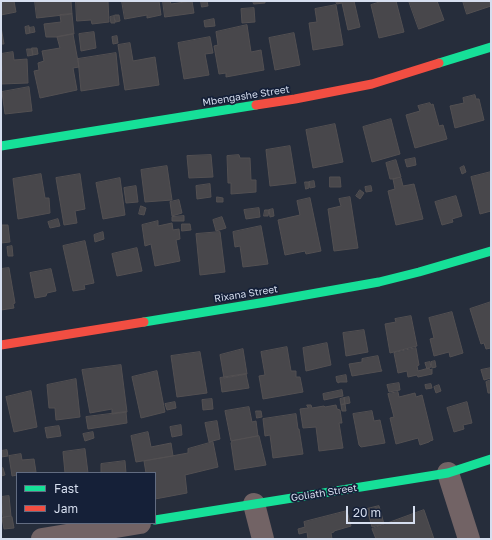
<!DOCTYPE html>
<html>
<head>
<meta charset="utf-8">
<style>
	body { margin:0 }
	#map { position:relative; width:492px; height:540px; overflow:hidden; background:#262d3b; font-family:"Golos Text",sans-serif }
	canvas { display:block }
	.frame { position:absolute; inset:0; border:2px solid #d6deef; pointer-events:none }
	.legend { position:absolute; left:16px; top:472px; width:140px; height:52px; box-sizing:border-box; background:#152038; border:1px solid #626c81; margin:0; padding:5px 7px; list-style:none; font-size:12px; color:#d6deef }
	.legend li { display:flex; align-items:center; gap:8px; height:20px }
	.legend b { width:20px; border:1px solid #626c81 }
	.scale { position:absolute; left:346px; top:506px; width:69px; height:18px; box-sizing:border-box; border:2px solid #d6deef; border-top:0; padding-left:5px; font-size:12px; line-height:14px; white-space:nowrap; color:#d6deef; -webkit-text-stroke:3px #152038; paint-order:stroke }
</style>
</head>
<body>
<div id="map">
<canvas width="492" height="540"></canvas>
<div class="frame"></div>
<ul class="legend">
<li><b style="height:5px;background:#16e098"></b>Fast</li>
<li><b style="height:5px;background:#f24e42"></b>Jam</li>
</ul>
<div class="scale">20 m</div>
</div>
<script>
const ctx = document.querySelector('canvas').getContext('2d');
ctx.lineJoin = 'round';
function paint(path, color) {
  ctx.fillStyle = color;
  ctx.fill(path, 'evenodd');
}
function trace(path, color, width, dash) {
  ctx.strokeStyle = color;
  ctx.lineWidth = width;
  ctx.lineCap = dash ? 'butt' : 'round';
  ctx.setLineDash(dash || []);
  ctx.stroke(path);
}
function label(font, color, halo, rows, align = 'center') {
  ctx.font = font + ' "Golos Text",sans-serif';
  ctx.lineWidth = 3.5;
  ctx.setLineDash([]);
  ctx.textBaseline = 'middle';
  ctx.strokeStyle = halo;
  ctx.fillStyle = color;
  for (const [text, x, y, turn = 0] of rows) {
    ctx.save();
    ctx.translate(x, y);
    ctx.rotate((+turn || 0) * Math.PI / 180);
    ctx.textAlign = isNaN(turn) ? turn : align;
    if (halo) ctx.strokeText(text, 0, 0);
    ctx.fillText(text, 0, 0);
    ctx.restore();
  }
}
const building = new Path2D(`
	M1 1H14L16 12 1 15Z
	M35 1H71L72 14 37 18Z
	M76 1H108L109 22 92 24 91 20 77 21Z
	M122 1H159L161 15 147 18V15L125 19Z
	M163 1H170L171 4 192 1 194 13 165 17Z
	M201 1H207L208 6 202 7Z
	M253 1H265V3L254 4Z
	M336 1H354L360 27 348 30 342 3 337 4Z
	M383 1H396L404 32 379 38 371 5Z
	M409 1H437L444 20 419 29Z
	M463 1H489L491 6 467 14Z
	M336 5 343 45 313 50 309 23 317 22 315 9Z
	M254 8 255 22 242 23 241 9Z
	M72 14 74 34H73L57 37H46L44 24 61 22 60 15Z
	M115 15H119L120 21 116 22Z
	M114 16 115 23H111L110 17Z
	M214 19 215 26 205 27 204 21Z
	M247 25 251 52 261 50 264 70 226 77V73L219 74 214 46 218 45 216 32Z
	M29 26 30 33 26 34 25 27Z
	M1 27 4 44H1Z
	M34 27 35 32 30 33 29 28Z
	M94 32 96 48 81 51 79 34Z
	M294 33 300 65 275 70 269 38Z
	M73 34 79 67 73 68 77 90 40 98 34 71 39 70 38 63 44 61 42 51 60 48 57 37Z
	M117 36 118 43 113 44 112 37Z
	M210 37 213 53 205 54 209 75 184 79 178 43Z
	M130 43 133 61 155 57 159 85 125 90 118 45Z
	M32 48H37L38 54 33 55Z
	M27 49H32L33 55 28 56Z
	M13 52 14 60 27 59 28 83 1 84V71H2L1 54Z
	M116 53 119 85 81 91 78 59Z
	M29 87 32 111 5 114 2 92Z
	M475 95 476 99H479L484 120 455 128 450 106 464 103 463 98Z
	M430 103 431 105 433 104 439 126 443 125 447 139 415 148 406 115 420 111 418 106Z
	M391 119 400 154 372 162 363 127Z
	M335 124 343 162 313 168 306 130Z
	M290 146 296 183 270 186 266 150Z
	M211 155 213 177 189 178 187 156Z
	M239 155 240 158H250L251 180H256V192L231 194V183H228L227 156Z
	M415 158 416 165 407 167 405 160Z
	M396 160 401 177 393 179H390L386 163Z
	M167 166 172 200 145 202 141 170Z
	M464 166 466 172 462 174 460 168Z
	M491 172V211L480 214 471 177Z
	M41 174 45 198H49L50 213 18 219 13 179Z
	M80 174 85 209 75 211 77 223 64 225 56 178Z
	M330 177H340L341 187H330Z
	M120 178 125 215 103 219 96 183Z
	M401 178 403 186 414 184 423 219 396 225 388 191 395 189 393 179Z
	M314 181 315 187 310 188 309 182Z
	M305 182H309V188L306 189Z
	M210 184 211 197 197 199 196 186Z
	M136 186 138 202 126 203 124 188Z
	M371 186 372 191 366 192 365 187Z
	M360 190 364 193 360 199 356 196Z
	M456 196 462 216 452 219 453 222 442 225 435 202Z
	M217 197 223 198V202H217Z
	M350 197 358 248 334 251 328 209 341 206 339 199Z
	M310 198 321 251 306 254 305 251 285 255 278 220 300 215 297 201Z
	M179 200 182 213 172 216 170 202Z
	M141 206 146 208 144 215 139 214Z
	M259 208 260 217 246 219 244 210Z
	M273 209 274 216 270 217 269 210Z
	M265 210H269L268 216H264Z
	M184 216V221H172V217Z
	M222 217 226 228 216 231 213 220Z
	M58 219 60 226 50 228 48 222Z
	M158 221V226L172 223 173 230 179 229 180 239 176 240 180 261 155 266 151 244 145 246 142 225Z
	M182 224H190L191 230 182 231Z
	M1 225H8L10 242 1 243Z
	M261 226 268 264 243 267 240 246 235 247 233 232Z
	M103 232 104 239 95 242 94 235Z
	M220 232 225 272 200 275 196 234Z
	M85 241 94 283 84 285 85 289 73 291 63 246Z
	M12 246 13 256H8L7 247Z
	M137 248 142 271 117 276 112 254Z
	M9 268 15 303 13 304 14 308 1 310V269Z
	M51 269 56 291 47 293 46 296 35 298 30 273Z
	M491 302V348L486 349 484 343 481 344 470 309Z
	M452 312 463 353 450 357 449 352 434 356 430 339 434 338 429 318Z
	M411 316 417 346 390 353 385 324 396 322 395 319Z
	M364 330 368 352 346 356 343 333Z
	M327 343 331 365 306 371 303 348Z
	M287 347 291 371H296V377H300L303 392 263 399 259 376 265 375 261 352Z
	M416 348 419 365 417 366 418 371 429 368 430 370 432 369V374L418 377 417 375 408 377 407 371 398 373 394 353Z
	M243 349 247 374 224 378 220 355Z
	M200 352 207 393 177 397 171 356Z
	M378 356 381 369 382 371 352 376 349 364 362 362V359Z
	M435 361 436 367 432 368 431 362Z
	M430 362 431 367 427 369 425 363Z
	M121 365 127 412 112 414V409L90 413 82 370Z
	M491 368V378L484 380 481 370Z
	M157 371 165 412 141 418 132 377Z
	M246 374 249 388 222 392 220 378Z
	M346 375 347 382H339V383L337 382 336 377Z
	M76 379 80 417 56 420 55 408H49L47 385Z
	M491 380V393H488L486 382Z
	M399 383 400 390 389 392 387 385Z
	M431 384 432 388 426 389 425 385Z
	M439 385 441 391 436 393 434 387Z
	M342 390 343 396 324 400 323 394Z
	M31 391 37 427 14 432 6 397Z
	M398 392 399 397 415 393 416 397 422 395 433 440 430 441 429 442 420 445 418 438 396 444 390 418 394 417 388 394Z
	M349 397 350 403 345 404 344 398Z
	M344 398 345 404 341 405 340 399Z
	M212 399 213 409 203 410 202 400Z
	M175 402 176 408 167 410 165 404Z
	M467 402 472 423 463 425 464 429 454 432 447 408Z
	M345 404 346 411H342L341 405Z
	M307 405H311L312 408 324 406 325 407 336 405 337 409 340 410 342 423H339L343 448 319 451 316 427 303 428 300 409 308 408Z
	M249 407 252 422 256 421 258 436 231 441 225 411Z
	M256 411H261L262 417 257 418Z
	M372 411 374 421 380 420 385 443 361 447 359 445 353 414Z
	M126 412 127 423 88 429 86 417Z
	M296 414 298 429H299L303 454 273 458 270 435 265 436 263 419Z
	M217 421 220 439 209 442 205 423Z
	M181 425 182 435 172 437 170 427Z
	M59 426 61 436 47 438 45 428Z
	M93 432 94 438 85 441 83 434Z
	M148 432 151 447 171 443 173 456 136 462 131 436Z
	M259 436 266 465 235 470 231 443 232 441Z
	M213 442 218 467 185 475 187 493 155 499V473H146L144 461 188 453V449Z
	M85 449 88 473H65L63 452Z
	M7 450 8 456 1 457V451Z
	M21 454 22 460 34 459 36 472 17 473V475L12 476 9 456Z
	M125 461 126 473H101V464Z
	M3 468 5 475 1 476V469Z
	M9 496 11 516 3 517 1 497Z
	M379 506 384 524 372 527 367 509Z
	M424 510 434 539H376L372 529Z
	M347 511 351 526 334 531V532L331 533 332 539H308L307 532 299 534 298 529 305 527 304 522Z
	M12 517 14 528 4 529 2 518Z`);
const street = new Path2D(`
	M448 473 469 539
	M254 504 263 539
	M42 539 140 523`);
const fast = new Path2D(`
	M439 63 491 47
	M1 146 256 105
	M144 322 266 302 379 282 419 272 491 251
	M155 520 448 473 491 459`);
const jam = new Path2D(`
	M256 105 295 99 372 84 439 63
	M1 345 144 322`);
const streetNames = [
	["Mbengashe Street",246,96,-9],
	["Rixana Street",246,294,-9],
	["Goliath Street",324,493,-9]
];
paint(building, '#48474b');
trace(building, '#535052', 1);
trace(street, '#726365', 22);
trace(fast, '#16e098', 9);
trace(jam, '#f24e42', 9);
label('10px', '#d6deef', '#152038', streetNames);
</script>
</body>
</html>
